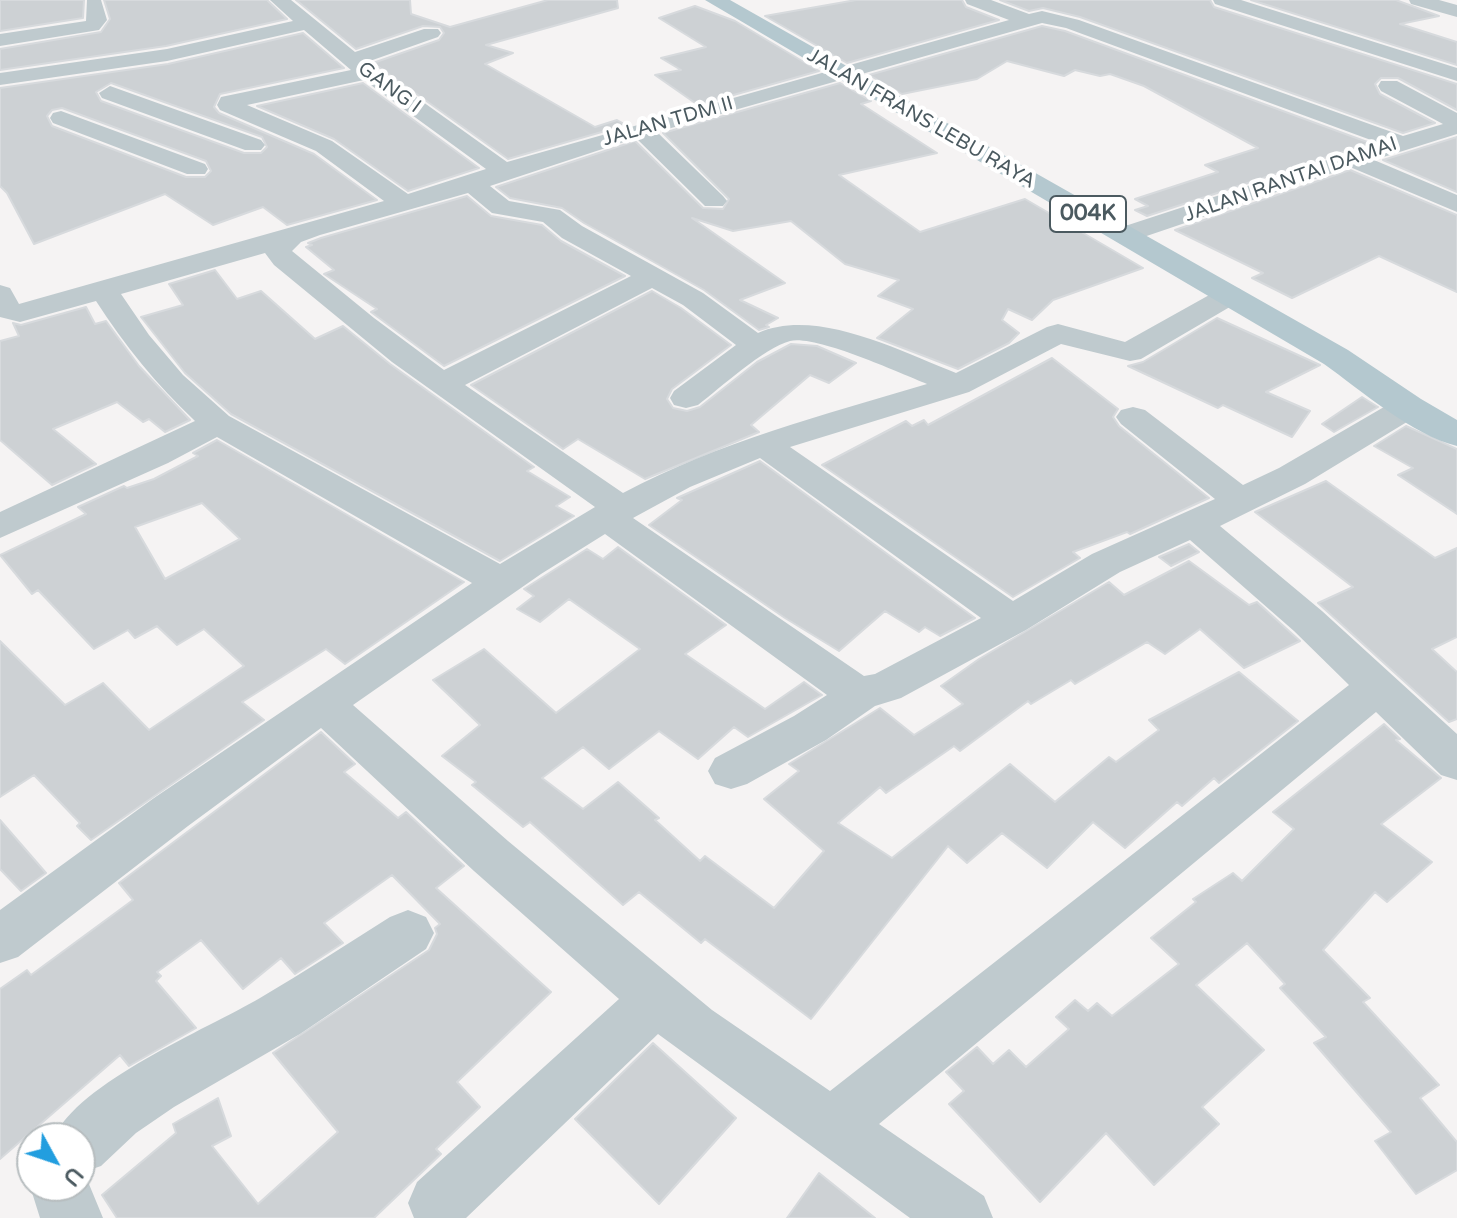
<!DOCTYPE html>
<html>
<head>
<meta charset="utf-8">
<style>
	body { margin:0 }
	#map { position:relative; width:1457px; height:1218px; overflow:hidden; background:#f5f3f3; font-family:"Varela Round",sans-serif }
	canvas { display:block }
	.north { position:absolute; left:16px; top:1122px; width:80px; height:80px; box-sizing:border-box; background:#fff; border:2px solid #b7bdbf; border-radius:50%; rotate:130deg; font-size:22px; font-weight:700; line-height:32px; text-align:center; color:#4b5a60 }
	.north::after { content:''; display:block; margin:auto; width:28px; height:36px; background:#229edf; clip-path:polygon(50% 0,100% 100%,50% 72%,0 100%) }
</style>
</head>
<body>
<div id="map">
<canvas width="1457" height="1218"></canvas>
<div class="north">U</div>
</div>
<script>
const ctx = document.querySelector('canvas').getContext('2d');
ctx.lineJoin = 'round';
function paint(path, color) {
  ctx.fillStyle = color;
  ctx.fill(path, 'evenodd');
}
function trace(path, color, width, dash) {
  ctx.strokeStyle = color;
  ctx.lineWidth = width;
  ctx.lineCap = dash ? 'butt' : 'round';
  ctx.setLineDash(dash || []);
  ctx.stroke(path);
}
function label(font, color, halo, rows, align = 'center') {
  ctx.font = font + ' "Varela Round",sans-serif';
  ctx.lineWidth = 8;
  ctx.setLineDash([]);
  ctx.textBaseline = 'middle';
  ctx.strokeStyle = halo;
  ctx.fillStyle = color;
  for (const [text, x, y, turn = 0] of rows) {
    ctx.save();
    ctx.translate(x, y);
    ctx.rotate((+turn || 0) * Math.PI / 180);
    ctx.textAlign = isNaN(turn) ? turn : align;
    if (halo) ctx.strokeText(text, 0, 0);
    ctx.fillText(text, 0, 0);
    ctx.restore();
  }
}
const building = new Path2D(`
	M0 0H84L83 18 0 31Z
	M104 0H267L287 19 166 46 0 70V49L101 32 110 19Z
	M296 0H410L411 14 450 27 548 0H617L618 8 486 45 513 53 485 64 595 127 617 120 626 125 508 159 373 63 439 40 444 33 440 27 423 26 356 49Z
	M856 0H962L966 7 999 20 847 63 765 16Z
	M1000 0H1210L1214 7 1457 84V110L1398 78H1381L1375 84 1380 94 1435 123 1403 133 1080 17 1043 8 1029 11Z
	M1251 0H1396L1439 16 1400 24 1457 42V65Z
	M695 6 735 21 819 71 698 105 655 75 681 70 661 58 706 47 659 18Z
	M1042 26 1065 31 1370 143 1147 216 1135 210 1148 206 1135 199 1218 172 1205 165 1258 148 1144 86 1110 74 1100 76 1075 70 1064 76 1007 61 977 79 902 94 869 75Z
	M303 33 344 68 220 94 214 107 219 113 314 154 377 200 287 225 263 207 213 225 165 194 34 244 7 193 0 186V88L168 64ZM111 83 262 137 267 147 261 153H244L101 101 96 92ZM62 108 206 161 211 171 205 177H186L52 126 47 116 52 110Z
	M363 83 479 168 408 191 334 139 257 106Z
	M840 83 871 101 861 104 937 153 839 175 920 232 1025 199 1143 268 1053 300 1032 320 1008 309 1002 320 1019 333 1009 343 958 369 877 338 913 309 878 296 899 280 845 264 791 221 733 231 692 218 785 283 740 300 778 318 766 325 769 327 759 330 704 290 584 223 562 208 510 198 496 187 635 141 703 208 723 209 729 199 663 133Z
	M1457 137V192L1383 160Z
	M1350 170 1457 215V292L1379 256 1292 298 1252 278 1263 273 1175 230Z
	M467 196 491 216 542 225 561 241 625 276 444 366 371 312 377 309 324 274 334 270 306 247 312 245 308 243 321 238Z
	M215 270 237 299 261 291 315 339 343 326 390 364 534 467 527 471 570 497 556 506 574 516 500 561 231 414 185 373 141 317 183 305 169 284Z
	M652 291 681 308 731 345 672 389 667 399 673 408 687 411 700 407 757 362 791 344 817 346 856 363 829 383 810 375 751 425 759 432 645 479 578 439 563 449 471 385Z
	M86 307 95 324 106 321 139 366 190 420 165 432 149 419 143 422 117 402 53 429 96 464 52 485 0 440V341L19 336 13 323 21 325Z
	M1217 318 1320 365 1266 392 1310 411 1292 437 1223 405 1218 408 1128 366 1143 362Z
	M1052 358 1118 409 1113 417 1119 426 1209 498 1130 534 1127 532 1073 552 1080 558 1013 597 822 465 906 421 912 426 924 420 928 425Z
	M1362 397 1378 407 1334 432 1322 424Z
	M1406 426 1457 449V514L1398 475 1413 468 1374 446Z
	M217 440 464 582 345 664 326 649 242 702 264 720 91 840 77 826 80 823 34 775 0 797V641L65 705 103 683 149 730 244 666 204 629 177 645 157 626 135 638 128 630 94 649 38 590 32 594 0 555 86 514 78 507 124 486 127 488 154 479 198 456 193 453ZM202 503 240 539 165 579 135 527Z
	M760 461 975 618 940 636 925 627 919 632 885 611 839 651 785 618 649 525 682 500 677 498Z
	M1326 481 1435 558 1457 548V637L1432 649 1457 672V719L1449 722 1318 603 1353 587 1255 512Z
	M1189 544 1199 552 1171 566 1159 557Z
	M618 547 726 625 685 654 765 709 804 682 822 695 748 737 734 727 698 759 659 731 609 769 583 747 542 778 583 809 618 782 659 818 655 820 700 861 705 856 774 908 824 851 764 799 799 771 789 764 880 708 914 735 963 704 941 686 979 659 1109 582 1124 595 1189 561 1249 605 1257 602 1300 641 1244 668 1200 629 1165 654 1147 642 1075 684 1071 680 1031 704 1028 701 960 751 954 746 886 793 880 787 838 823 892 858 1010 764 1055 802 1109 757 1116 762 1159 730 1149 720 1239 672 1298 721 1219 783 1214 778 1182 806 1177 802 1125 848 1093 822 1047 868 1002 833 967 863 948 846 811 1019 705 939 701 943 639 892 623 905 530 822 523 827 472 785 476 782 442 756 480 725 433 680 484 649 556 713 640 649 569 599 540 622 517 609 534 596 524 589 587 549 603 559Z
	M1384 724 1400 739 1396 740 1441 778 1381 824 1432 862 1387 902 1375 892 1323 950 1370 998 1363 1002 1439 1085 1420 1098 1457 1142V1170L1416 1194 1375 1141 1391 1132 1314 1043 1326 1037 1280 988 1285 984 1247 943 1196 985 1264 1050 1202 1107 1219 1124 1154 1185 1106 1133 1040 1202 949 1104 964 1091 946 1072 977 1047 993 1064 1009 1050 1026 1067 1069 1029 1056 1017 1075 1000 1088 1011 1097 1003 1112 1016 1179 964 1151 938 1196 902 1193 899 1233 873 1242 881 1294 829 1273 812Z
	M321 732 355 764 344 772 398 818 406 812 464 866 436 888 551 992 457 1082 480 1107 436 1149 441 1154 374 1218H117L102 1195 176 1133 173 1124 218 1098 231 1136 212 1146 258 1204 338 1132 273 1053 429 950 437 934 435 928 440 924 392 875 324 923 343 943 295 974 281 958 243 989 201 940 157 972 161 976 156 981 196 1028 129 1066 120 1055 0 1159V989L27 970 31 975 133 900 119 883Z
	M0 820 46 873 21 891 0 869Z
	M653 1043 736 1118 659 1204 575 1119Z
	M819 1173 875 1218H787Z`);
const minor = new Path2D(`
	M87 0H101L107 20 99 30 0 46V34L86 21Z
	M270 0H291L355 52 424 29H438L441 33 438 37 367 62 507 162 1009 20 967 4 965 0H991L1029 14 1042 11 1079 20 1403 136 1443 124 1381 91 1378 86 1381 81H1397L1457 113V134L1374 160 1457 195V212L1350 167 1126 243 1116 241 1112 235 1116 229 1379 143 1066 28 1042 23 657 132 723 196 727 201 723 206H705L636 138 490 186 509 201 560 210 582 226 703 293 758 333C816 307 900 351 956 373L1047 327 1058 324 1125 342 1220 289 1230 286 1240 289 1245 295 1240 301 1141 359 1130 361 1061 344 969 392 790 447 1013 601 1092 554 1215 499 1121 424 1116 417 1121 410 1133 407 1145 410 1243 485 1279 468 1396 400 1408 397 1420 400 1425 407 1420 414 1305 484 1220 526 1322 611 1457 734V780L1441 775 1376 712 879 1124 984 1196 993 1218H910L658 1034 466 1218H414L408 1203 417 1182 619 999 474 871 321 728 188 826 18 957 0 963V910L154 798 472 583 217 437 168 463 0 538V512L195 421C156 384 125 346 96 301L20 322 0 317V285L10 288 19 304 384 201 316 151 220 110 217 105 221 97 351 70 304 30 167 61 0 85V73L167 49 293 21ZM364 80 486 169 408 194 332 141 247 105ZM468 193 492 213 543 222 562 238 631 276 444 370 374 318 292 251 301 242 320 235ZM265 253 274 265 392 362 595 507 500 564 229 416 183 375 149 335 121 294ZM652 288 683 305 736 345 674 391 670 398 674 405 686 408 698 405C720 388 764 348 790 341 817 335 899 373 927 384 823 415 719 442 623 493L465 385ZM760 458 981 618 875 674 864 676 633 518 690 487ZM605 534 827 695 794 716 715 758 708 771 715 784 731 789 747 784 826 740 875 706 901 698 1026 630 1120 572 1190 540 1294 631 1349 685 830 1091 712 1010 508 841 353 705 541 574Z
	M1213 0H1241L1457 68V81L1215 4Z
	M1409 0H1439L1457 5V17L1411 4Z
	M110 86 261 140 265 145 261 150H245L102 98 99 93Z
	M61 111 205 164 208 169 205 174H187L53 123 50 118 53 113Z
	M408 910 426 917 434 933 426 949 300 1034 174 1107 136 1133 101 1166 84 1172 103 1218H40L30 1186 32 1181V1186H80V1138H54C77 1083 207 1029 260 998 304 972 347 944 390 917Z`);
const major = new Path2D(`
	M705 0H730L1348 350 1421 399 1457 420V446C1412 435 1362 391 1324 364Z`);
const farStreetnames = [
	["GANG I",389,88,36],
	["JALAN FRANS LEBU RAYA",921,119,30],
	["JALAN TDM II",668,122,-16],
	["JALAN RANTAI DAMAI",1291,180,-19]
];
const shields = [
	[1088,214,76]
];
const shieldNames = [
	["004K",1088,214]
];
paint(building, '#cdd1d4');
trace(building, '#d7dadd', 2);
paint(minor, '#bfcace');
paint(major, '#b4c8cf');
label('20px', '#4b5a60', '#fff', farStreetnames);
for (const [x, y, w] of shields) {
  const box = new Path2D();
  box.roundRect(x - w / 2, y - 18, w, 36, 6);
  ctx.fillStyle = '#fff';
  ctx.fill(box);
  trace(box, '#4b5a60', 2);
}
label('bold 22px', '#4b5a60', null, shieldNames);
</script>
</body>
</html>
